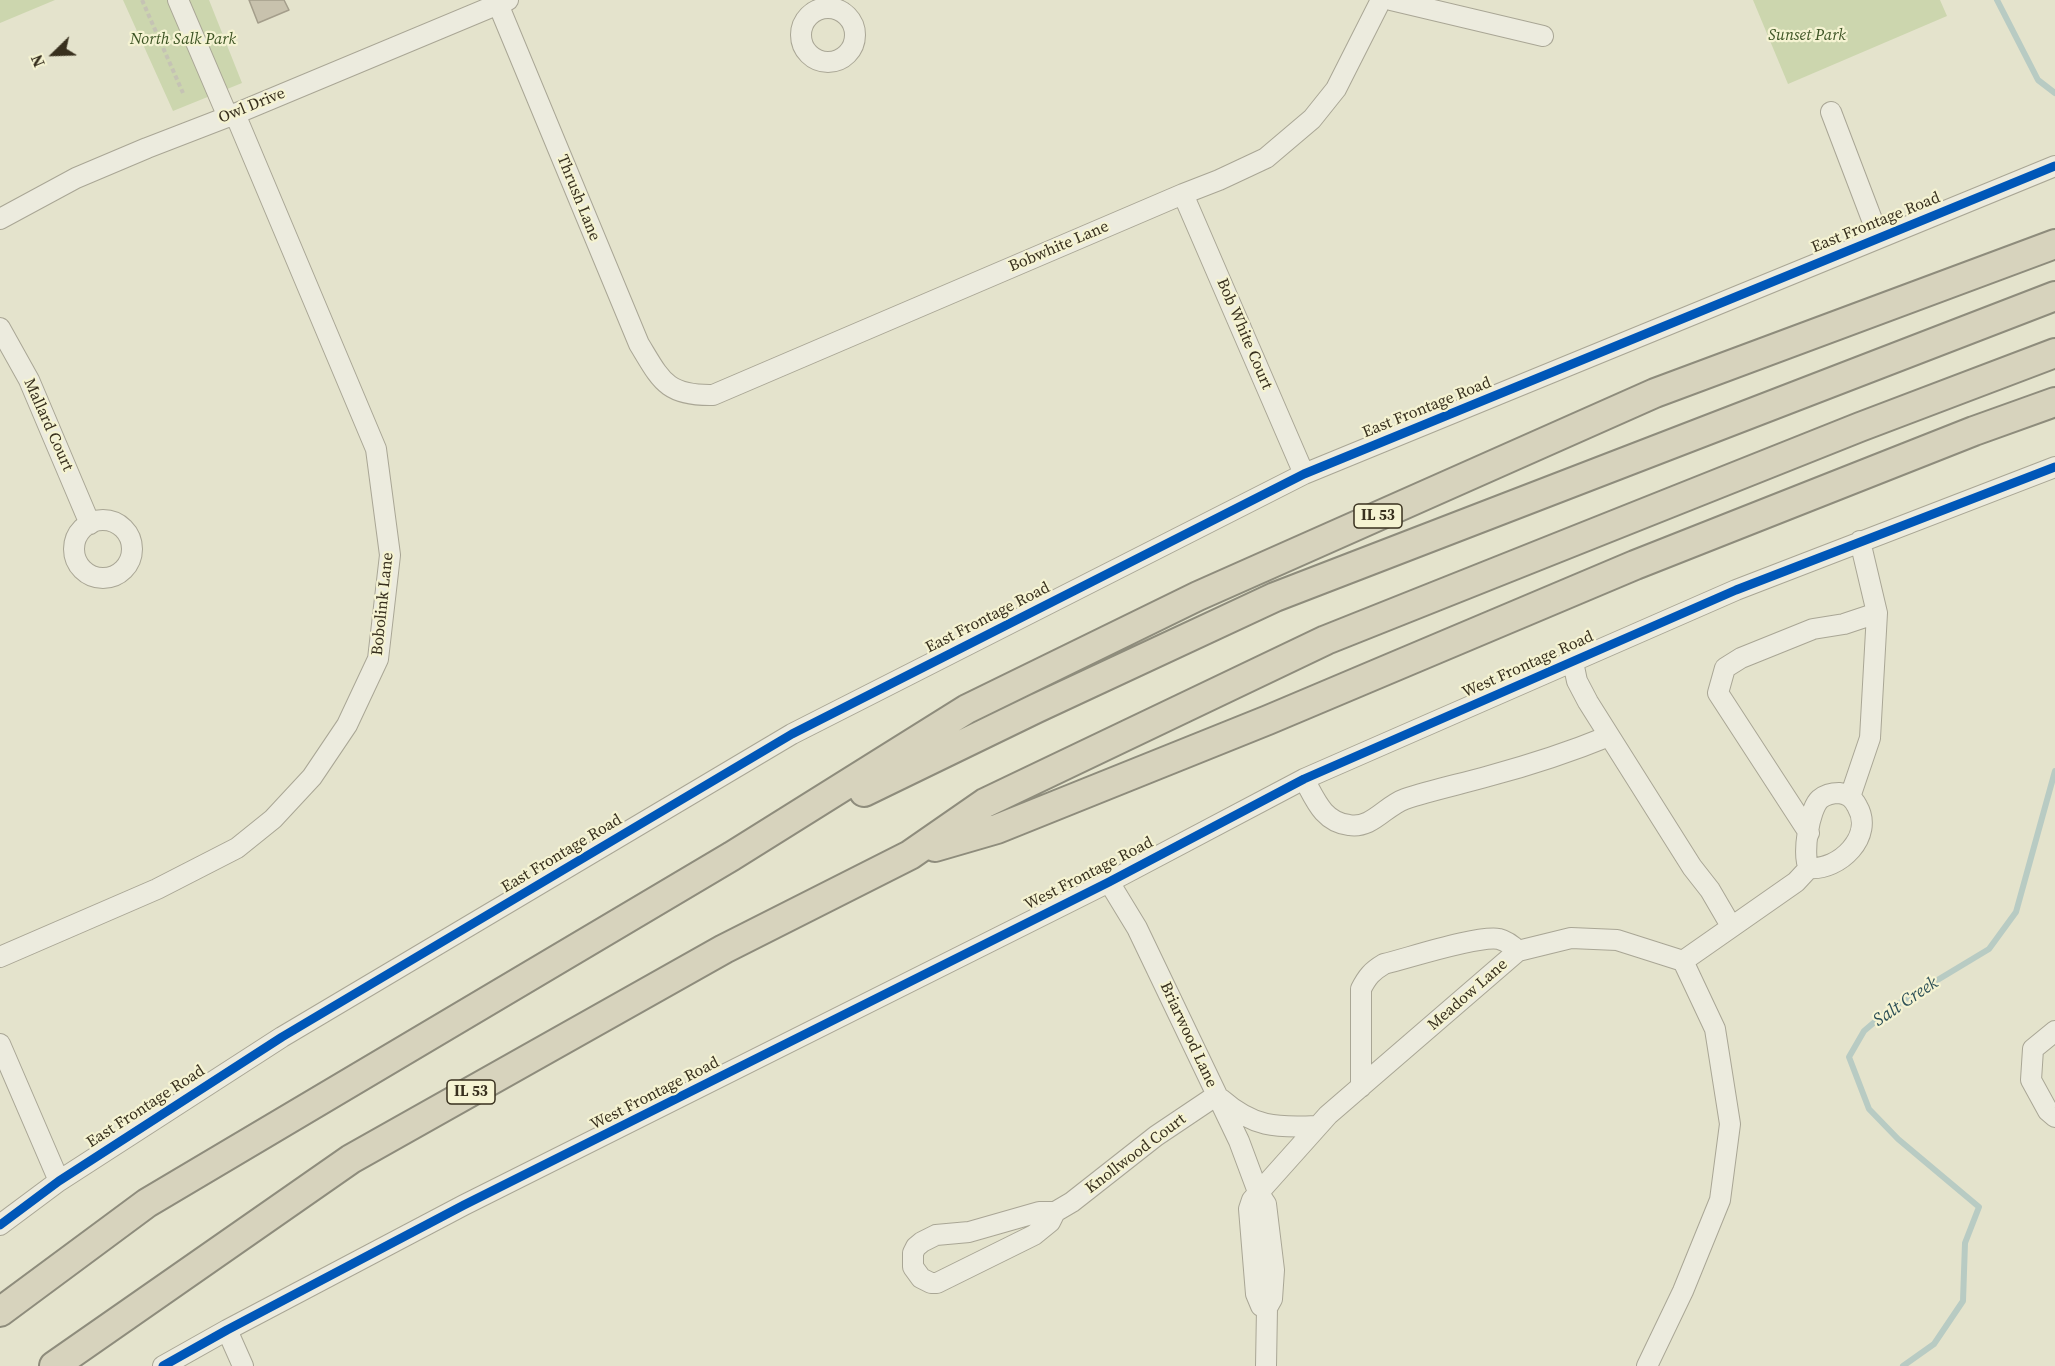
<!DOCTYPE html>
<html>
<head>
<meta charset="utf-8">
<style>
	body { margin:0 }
	#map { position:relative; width:2055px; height:1366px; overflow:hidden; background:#e4e3cc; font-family:"Source Serif 4",serif }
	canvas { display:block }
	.north { position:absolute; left:24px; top:24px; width:60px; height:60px; -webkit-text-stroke:4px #f5f3d2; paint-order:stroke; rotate:247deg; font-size:16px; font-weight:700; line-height:24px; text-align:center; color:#38301e }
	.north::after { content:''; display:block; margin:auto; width:21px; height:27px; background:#38301e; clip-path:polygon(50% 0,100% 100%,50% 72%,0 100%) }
</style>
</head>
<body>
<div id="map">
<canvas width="2055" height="1366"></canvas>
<div class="north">N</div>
</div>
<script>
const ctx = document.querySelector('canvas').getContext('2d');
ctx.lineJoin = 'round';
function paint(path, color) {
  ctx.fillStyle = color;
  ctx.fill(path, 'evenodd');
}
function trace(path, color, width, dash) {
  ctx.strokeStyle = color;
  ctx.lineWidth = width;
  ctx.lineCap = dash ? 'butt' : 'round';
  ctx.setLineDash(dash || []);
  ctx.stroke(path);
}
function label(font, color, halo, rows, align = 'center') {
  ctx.font = font + ' "Source Serif 4",serif';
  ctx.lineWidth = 4.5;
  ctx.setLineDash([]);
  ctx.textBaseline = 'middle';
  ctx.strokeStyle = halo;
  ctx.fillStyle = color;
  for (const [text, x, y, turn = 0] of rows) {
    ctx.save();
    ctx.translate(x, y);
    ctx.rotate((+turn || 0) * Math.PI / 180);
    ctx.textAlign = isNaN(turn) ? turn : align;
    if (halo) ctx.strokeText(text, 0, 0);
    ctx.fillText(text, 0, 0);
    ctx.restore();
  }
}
const green = new Path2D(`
	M0 0H55L0 23Z
	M123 0H209L242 83 173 111Z
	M1753 0H1940L1947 16 1788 84Z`);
const stream = new Path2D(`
	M1997 0 2038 80 2055 93
	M1903 1366 1934 1344 1963 1301 1965 1243 1979 1207 1898 1139 1869 1109 1849 1057 1864 1031 1891 1008 1989 949 2016 912 2055 771`);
const building = new Path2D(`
	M249 0H284L289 10 258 23Z`);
const path = new Path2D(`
	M142 0 183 93`);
const minor = new Path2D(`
	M178 0 228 117
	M1391 0 1543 36
	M498 4 639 344C661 380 666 396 713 395L1183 194 1219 180 1266 158 1312 119 1336 89 1381 0
	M801 35a27 27 0 1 1 54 0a27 27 0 1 1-54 0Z
	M1831 112 1879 238
	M1183 194 1304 474
	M0 219 76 178 147 148 235 114 508 0
	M0 328 29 380 90 524
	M74 549a29 29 0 1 1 58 0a29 29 0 1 1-58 0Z
	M1573 662 1577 681 1588 702 1692 867 1710 890 1731 926
	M1304 779C1315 799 1323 822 1349 825 1372 829 1385 806 1405 799 1432 790 1461 784 1489 776 1530 765 1570 752 1609 736
	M1839 793C1848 794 1853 798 1857 806 1875 836 1839 871 1809 868 1802 855 1809 809 1820 799 1825 795 1832 793 1839 793Z
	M1850 797 1870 738 1877 613 1860 541
	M1809 833 1718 693 1725 668 1741 658 1813 629 1844 624 1877 613
	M1109 882 1137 928 1239 1141 1258 1192 1266 1204 1274 1270 1272 1299 1267 1308 1266 1366
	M0 957 157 889 237 848 273 819 312 777 347 725 378 659 390 555 376 449 235 114
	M2055 1031 2033 1049 2031 1080 2048 1111 2055 1117
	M0 1044 59 1181
	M1361 1087V989C1367 977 1372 971 1384 964 1409 958 1478 935 1499 939 1507 941 1512 945 1518 951
	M1221 1099C1253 1127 1276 1128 1316 1126
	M1055 1212H1039L969 1232 936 1235 922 1242 916 1247 913 1253V1267L921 1278 931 1283H937L1034 1235 1050 1222 1055 1212 1072 1202 1156 1136 1217 1095
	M0 1225 59 1181 282 1037 792 734 1304 474 2055 166
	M1267 1308 1261 1306 1256 1294 1249 1209 1252 1200 1328 1115 1518 951 1571 938 1617 940 1683 961 1796 882 1809 868
	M227 1330 243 1366
	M163 1366 227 1330 464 1205 1109 882 1304 779 1736 590 2055 467
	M1647 1366 1683 1291 1720 1200 1730 1124 1715 1029 1683 961`);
const highway = new Path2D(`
	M864 792 1037 708 1275 597 2055 296
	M935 847 997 829 1268 720 1635 565 1974 431 2055 402
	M0 1312 147 1203 732 856 967 709 1198 596 1655 393 2055 244
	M54 1366 351 1159 724 949 910 855 985 803 1326 640 1860 427 2055 353`);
const cycleway = new Path2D(`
	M0 1225 59 1181 282 1037 792 734 1304 474 2055 166
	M163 1366 227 1330 464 1205 1109 882 1304 779 1736 590 2055 467`);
const shields = [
	[1378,516,48],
	[471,1092,48]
];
const shieldNames = [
	["IL 53",1378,516],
	["IL 53",471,1092]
];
const parkNames = [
	["Sunset Park",1807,36],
	["North Salk Park",183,40]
];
const streetNames = [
	["Owl Drive",252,106,-22],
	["Thrush Lane",578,198,68],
	["East Frontage Road",1876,223,-22],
	["Bobwhite Lane",1059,247,-23],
	["Bob White Court",1244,334,67],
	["East Frontage Road",1427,408,-22],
	["Mallard Court",48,425,66],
	["Bobolink Lane",383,604,-84],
	["East Frontage Road",988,618,-27],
	["West Frontage Road",1528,665,-24],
	["East Frontage Road",562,854,-31],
	["West Frontage Road",1089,874,-27],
	["Meadow Lane",1468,995,-41],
	["Briarwood Lane",1188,1035,65],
	["West Frontage Road",655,1094,-27],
	["East Frontage Road",146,1107,-33],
	["Knollwood Court",1136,1154,-37]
];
const waterNames = [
	["Salt Creek",1906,1002,-34]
];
paint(green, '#ccd6ae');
trace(stream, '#b8cbc3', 6);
paint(building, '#c8c2ad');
trace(building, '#a49e8b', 1.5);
trace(minor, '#a9a695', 22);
trace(highway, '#8e8c7c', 32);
trace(path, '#c5c3b4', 4, [4.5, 3]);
trace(minor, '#ecebde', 20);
trace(highway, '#d7d3bd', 28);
trace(cycleway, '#0057b8', 9);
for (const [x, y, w] of shields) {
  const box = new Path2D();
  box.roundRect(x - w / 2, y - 12, w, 24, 4.5);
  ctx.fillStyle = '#f5f3d2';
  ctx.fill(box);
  trace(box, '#38301e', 1.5);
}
label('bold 15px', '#38301e', null, shieldNames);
label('italic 16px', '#3d5424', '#f5f3d2', parkNames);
label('16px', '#38301e', '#f5f3d2', streetNames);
label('italic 18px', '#2d5057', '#f5f3d2', waterNames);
</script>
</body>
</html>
